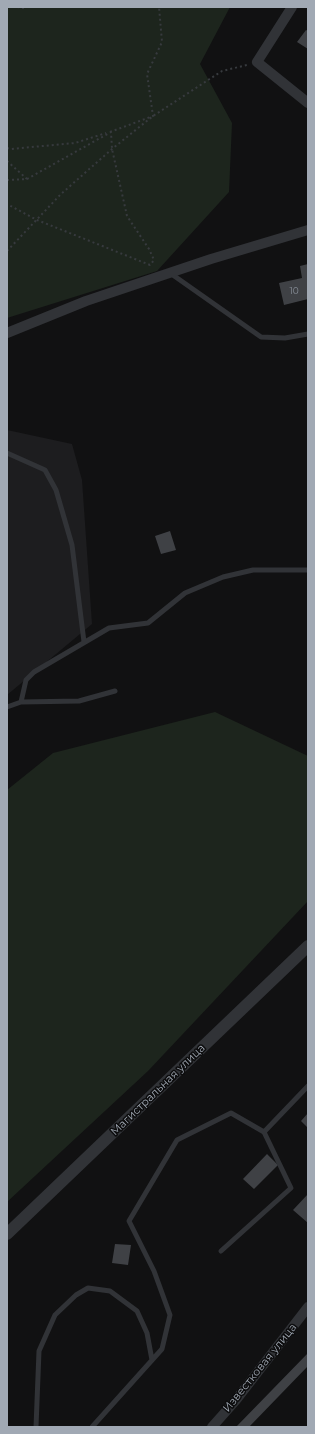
<!DOCTYPE html>
<html>
<head>
<meta charset="utf-8">
<style>
	body { margin:0 }
	#map { position:relative; width:315px; height:1434px; overflow:hidden; background:#111112; font-family:Montserrat,sans-serif }
	canvas { display:block }
	.frame { position:absolute; inset:0; border:8px solid #a1a9b4; pointer-events:none }
</style>
</head>
<body>
<div id="map">
<canvas width="315" height="1434"></canvas>
<div class="frame"></div>
</div>
<script>
const ctx = document.querySelector('canvas').getContext('2d');
ctx.lineJoin = 'round';
function paint(path, color) {
  ctx.fillStyle = color;
  ctx.fill(path, 'evenodd');
}
function trace(path, color, width, dash) {
  ctx.strokeStyle = color;
  ctx.lineWidth = width;
  ctx.lineCap = dash ? 'butt' : 'round';
  ctx.setLineDash(dash || []);
  ctx.stroke(path);
}
function label(font, color, halo, rows, align = 'center') {
  ctx.font = font + ' Montserrat,sans-serif';
  ctx.lineWidth = 3;
  ctx.setLineDash([]);
  ctx.textBaseline = 'middle';
  ctx.strokeStyle = halo;
  ctx.fillStyle = color;
  for (const [text, x, y, turn = 0] of rows) {
    ctx.save();
    ctx.translate(x, y);
    ctx.rotate((+turn || 0) * Math.PI / 180);
    ctx.textAlign = isNaN(turn) ? turn : align;
    if (halo) ctx.strokeText(text, 0, 0);
    ctx.fillText(text, 0, 0);
    ctx.restore();
  }
}
const built = new Path2D(`
	M7 430 72 444 82 480 92 624 7 695Z`);
const green = new Path2D(`
	M7 7H230L200 64 232 123 229 192 157 271 7 318Z
	M215 712 308 756V901L148 1071 7 1202V790L53 753Z`);
const building = new Path2D(`
	M306 30 308 31V49L297 42Z
	M308 264V299L284 305 279 283 302 278 300 266Z
	M170 531 176 550 161 554 155 536Z
	M308 1113V1128L301 1121Z
	M267 1154 278 1165 254 1189 243 1179Z
	M308 1194V1223L293 1210Z
	M115 1244 131 1245 128 1265 112 1263Z
	M308 1353V1366L249 1427H236Z`);
const path = new Path2D(`
	M17 7 24 8 27 7
	M110 132 153 116 147 74 162 42 159 7
	M7 148 11 149 75 143 106 133
	M7 161 27 179
	M7 180 27 179 111 132 112 149 127 216 149 249 154 260 150 265 37 220 7 204
	M7 251 61 194 112 149 153 116 222 71 247 65`);
const service = new Path2D(`
	M170 273 261 337 285 338 308 334
	M7 453 45 470 56 490 72 545 84 642
	M21 702 79 701 115 691
	M7 707 21 702 26 680 34 672 109 628 148 623 185 593 223 577 253 570H308
	M264 1132 308 1086
	M36 1427 39 1351 55 1315 76 1295 88 1288 110 1291 137 1311 147 1333 152 1360
	M92 1427 162 1349 170 1315 154 1271 129 1221 177 1140 231 1113 264 1132 291 1188 221 1251`);
const minor = new Path2D(`
	M292 7 257 62 308 103
	M7 333 86 301 211 259 308 230
	M212 1427 236 1400 308 1307`);
const tertiary = new Path2D(`
	M7 1234 308 946`);
const numberNames = [
	["10",294,291]
];
const streetNames = [
	["Магистральная улица",158,1090,-44],
	["Известковая улица",260,1368,-51]
];
paint(built, '#1d1d1f');
paint(green, '#1d251d');
paint(building, '#3f4145');
trace(path, '#373a3e', 2, [2, 3]);
trace(service, '#313337', 5);
trace(minor, '#313337', 10);
trace(tertiary, '#313337', 12);
label('9px', '#888f98', null, numberNames);
label('11px', '#a1a9b4', '#0c0c0d', streetNames);
</script>
</body>
</html>
